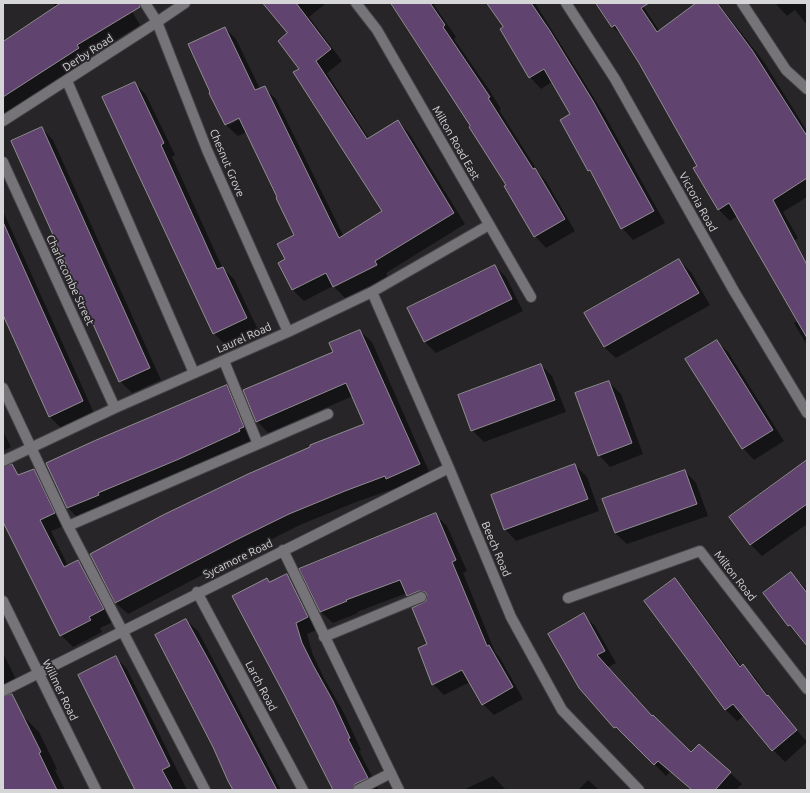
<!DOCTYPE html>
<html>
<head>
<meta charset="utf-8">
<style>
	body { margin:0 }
	#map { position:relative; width:810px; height:793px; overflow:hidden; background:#272528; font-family:Ubuntu,sans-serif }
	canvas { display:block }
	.frame { position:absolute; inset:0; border:4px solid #d6d5d7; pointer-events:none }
</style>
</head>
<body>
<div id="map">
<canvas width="810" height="793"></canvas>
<div class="frame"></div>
</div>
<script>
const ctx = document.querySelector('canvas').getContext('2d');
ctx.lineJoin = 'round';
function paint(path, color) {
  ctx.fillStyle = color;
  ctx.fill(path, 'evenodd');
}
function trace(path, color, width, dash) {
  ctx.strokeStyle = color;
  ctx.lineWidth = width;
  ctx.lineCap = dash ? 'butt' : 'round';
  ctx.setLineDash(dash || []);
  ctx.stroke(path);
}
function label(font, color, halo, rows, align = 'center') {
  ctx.font = font + ' Ubuntu,sans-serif';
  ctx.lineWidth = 3.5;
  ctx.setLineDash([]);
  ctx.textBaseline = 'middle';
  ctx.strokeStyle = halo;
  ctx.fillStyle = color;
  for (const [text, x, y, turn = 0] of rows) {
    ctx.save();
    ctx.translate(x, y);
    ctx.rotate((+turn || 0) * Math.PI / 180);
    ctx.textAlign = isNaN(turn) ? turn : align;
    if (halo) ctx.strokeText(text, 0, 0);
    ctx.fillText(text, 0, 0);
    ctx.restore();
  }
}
const shadow = new Path2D(`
	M53 3H127L140 25 88 57 90 60 3 115V44L56 8Z
	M264 3H324L325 4 309 17 342 61 327 73 369 139 398 121 409 133 465 224 386 273 388 277 345 298 333 286 304 301 292 289 286 260 296 236 279 197 247 132 238 136 226 125 210 93 225 28 236 39 260 89 264 87 276 99 344 237 384 212 301 69 289 34ZM243 115 244 117 229 125V122Z
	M392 3H437L434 5 456 37 454 39 488 88 501 109 499 110 539 173 546 181 575 231 546 248 535 236 507 185 425 53Z
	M489 3H535L604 114 665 223 633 240 622 228 594 176 589 171 561 120 571 114 552 82 541 89 530 77 505 27Z
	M597 3H641L660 32 698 3H718L764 62 807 131V197L783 212 798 238 788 245 807 277V345L794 323 798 321 738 216 730 221 718 209 699 166 640 62 624 38 613 27Z
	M775 3H807V25L795 10 787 16Z
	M135 83 146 95 175 155 172 157 222 267 234 279 258 330 225 345 214 333Z
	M42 128 53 140 161 380 132 393 120 381Z
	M3 211 94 413 61 428 49 416 3 313Z
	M679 260 691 272 710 305 616 358 604 347 585 313Z
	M495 266 506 277 523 311 436 353 425 342Z
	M360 331 372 342 431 476 398 490 396 488 356 502 300 525 248 551 128 614 116 603 91 554 366 425 353 396 268 433 257 421Z
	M716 341 728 352 784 441 754 460 743 448Z
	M541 365 552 376 566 412 484 442 472 430Z
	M609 382 621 394 643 454 610 467 599 455Z
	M226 386 238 398 255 438 250 440 251 442 79 519 68 508 47 464Z
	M3 431 11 447 3 451Z
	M575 465 587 477 599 511 516 541 505 529Z
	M807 466V524L762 556 751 545 731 517Z
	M34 470 45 481 66 525 51 531 68 566 78 561 90 573 115 621 100 628 102 632 73 647 61 635 3 520V481Z
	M685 471 696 483 708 516 627 544 615 533 604 500Z
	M436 515 447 526 467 571 463 573 495 652 500 658 523 699 494 715 483 704 470 682 444 695 433 684 429 645 418 606 407 593 357 612 358 613 333 623 321 612 301 570Z
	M791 573 807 590V645L789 626Z
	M287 575 299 587 319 629 307 634 313 655 324 678 344 713 361 750 359 751 378 788 380 790H335L267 579 270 582Z
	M674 580 686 591 742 667 743 665 755 677 772 701 807 742 785 762 773 750 744 716 737 721 726 710 645 601Z
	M584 615 595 626 616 663 608 667 653 717 691 754 730 773 742 784 736 790H692L670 772 666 776 628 737 627 738 615 727Z
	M186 620 198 631 281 790H234Z
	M3 653 18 683 3 690Z
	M116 657 127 669 187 790H136Z
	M22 715 39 732 57 769 55 770 65 790H3V724Z
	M493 776 506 790H463Z
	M588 780 599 790H578Z`);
const building = new Path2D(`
	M61 3H139L140 7 77 45 79 48 3 97V42Z
	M263 3H296L331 49 316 61 367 139 398 120 454 213 375 261 377 265 333 287 326 273 292 290 278 263 285 259 277 244 294 235 276 198 277 197 239 118 225 125 209 93 210 92 188 44 225 27 255 90 265 86 339 238 382 211 293 72 299 69 278 41 287 33Z
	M391 3H430L445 25 443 27 490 97 488 98 533 169 535 168 565 219 534 237 504 186 506 185 469 127 470 126Z
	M487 3H531L550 31 593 101 654 211 621 229 590 170 588 171 560 120 570 114 544 69 529 78 500 29 503 27Z
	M596 3H649L641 8 657 32 696 3H717L752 50 807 136V178L773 200 807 265V338L729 203 718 210 693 168 697 166 639 63 615 25 612 27Z
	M135 82 164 143 161 145 217 269 223 267 247 318 213 334 102 97Z
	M42 127 150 368 119 382 11 141Z
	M3 222 83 401 49 417 3 315Z
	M679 259 699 293 604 347 584 313Z
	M495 265 512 299 424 342 407 308Z
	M360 330 420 464 386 479 385 476 345 491 289 514 236 540 115 603 90 554 163 515 248 474 310 447V445L364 424 346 383 256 422 243 390 333 352 329 343Z
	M717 340 773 430 742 449 685 359Z
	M541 364 555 400 471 431 458 395Z
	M609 381 632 443 598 456 575 393Z
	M227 385 244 427 239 429 240 431 179 459 98 493 99 495 67 508 46 463 94 441Z
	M807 460V504L750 545 729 517Z
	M12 464 18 475 34 469 55 513 40 520 64 567 78 560 104 609 89 617 91 620 60 636 3 522V467Z
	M575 464 588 499 504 530 491 495Z
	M685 470 697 504 615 533 602 499Z
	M436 513 456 560 452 562 487 646 489 645 513 687 482 705 462 670 432 685 418 648 427 644 412 608 426 601 427 595 425 592 419 591 407 596 400 580 346 600 347 601 320 612 299 569Z
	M791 572 807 593V646L790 625 788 626 763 593Z
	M287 574 308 617 296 623 302 643 313 665 333 701 350 738 348 739 368 778 355 784 352 790H333L284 694 232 596 267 578 269 582Z
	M675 578 740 667 743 664 767 696 768 695 797 730 772 751 733 704 725 710 644 601Z
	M584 613 605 651 597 655 652 716 653 715 691 752 699 744 731 772 715 790H692L658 761 654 765 616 727 614 728 579 688 548 634Z
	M186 619 213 668 277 790H233L228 781 213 747 155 635Z
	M116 656 170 766 162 770 173 790H135L78 675Z
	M12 694 41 752 39 753 57 790H3V697Z`);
const lane = new Path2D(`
	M67 81 194 373
	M224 361 258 444
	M3 388 68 526 205 790
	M68 526 328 414
	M283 550 399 790
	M324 637 421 597
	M358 790 391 773`);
const street = new Path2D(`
	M145 3 157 22 207 150 288 332
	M356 3 377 30 531 297
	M566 3 615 79 734 291 807 413
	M742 3 786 70 807 89
	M3 121 157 22 185 3
	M3 162 115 408
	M372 292 449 468 511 617 562 710 639 790
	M3 461 115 408 288 332 372 292 489 225
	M197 592 303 790
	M568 598 700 551 807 689
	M3 601 96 790
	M3 691 449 468`);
const streetNames = [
	["Derby Road",88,53,-33],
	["Milton Road East",456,143,60],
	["Chesnut Grove",227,163,67],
	["Victoria Road",698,202,61],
	["Charlecombe Street",70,280,65],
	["Laurel Road",244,338,-24],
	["Beech Road",496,549,67],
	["Sycamore Road",238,559,-26],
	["Milton Road",735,576,52],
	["Larch Road",261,686,62],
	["Willmer Road",60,690,64]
];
paint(shadow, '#0007');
paint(building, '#60446f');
trace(building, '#908d91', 1);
trace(lane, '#434244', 12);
trace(street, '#434244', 12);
trace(lane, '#767478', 10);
trace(street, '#767478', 10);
label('11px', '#d6d5d7', '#272528', streetNames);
</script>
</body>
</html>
